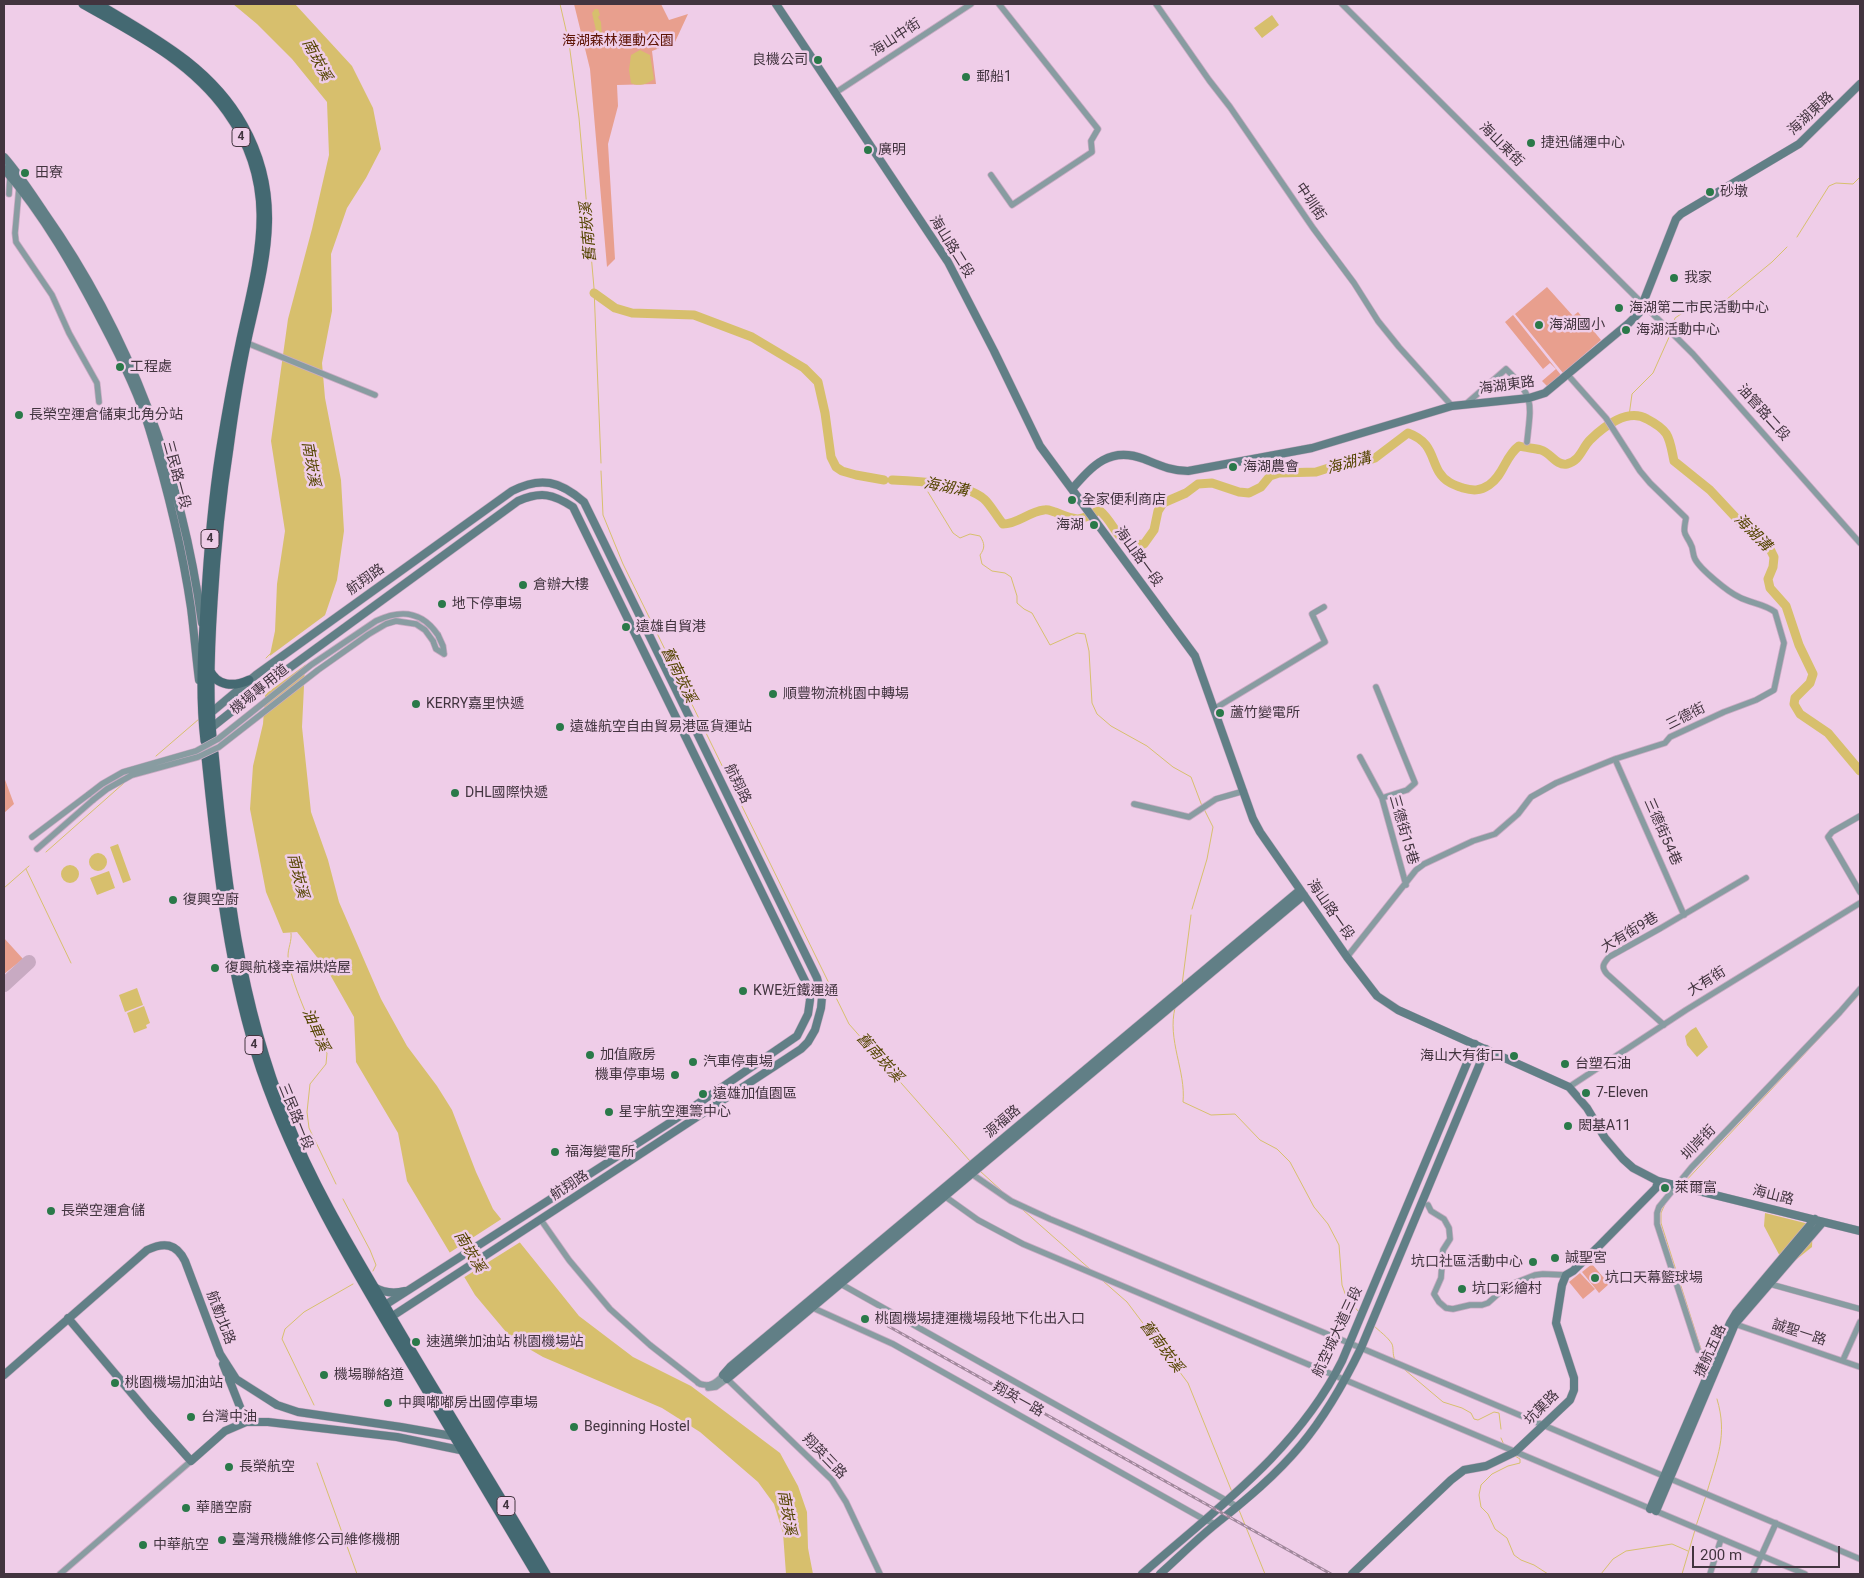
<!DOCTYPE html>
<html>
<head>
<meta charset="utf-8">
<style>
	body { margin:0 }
	#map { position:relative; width:1864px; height:1578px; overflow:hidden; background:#efcde8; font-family:Roboto,sans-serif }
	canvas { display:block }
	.frame { position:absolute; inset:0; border:5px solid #42343f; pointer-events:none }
	.scale { position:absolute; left:1692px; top:1546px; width:148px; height:22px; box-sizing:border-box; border:2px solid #42343f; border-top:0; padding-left:6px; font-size:15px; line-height:18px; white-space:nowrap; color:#42343f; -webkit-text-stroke:4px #efcde8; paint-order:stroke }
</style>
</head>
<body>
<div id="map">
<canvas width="1864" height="1578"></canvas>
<div class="frame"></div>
<div class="scale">200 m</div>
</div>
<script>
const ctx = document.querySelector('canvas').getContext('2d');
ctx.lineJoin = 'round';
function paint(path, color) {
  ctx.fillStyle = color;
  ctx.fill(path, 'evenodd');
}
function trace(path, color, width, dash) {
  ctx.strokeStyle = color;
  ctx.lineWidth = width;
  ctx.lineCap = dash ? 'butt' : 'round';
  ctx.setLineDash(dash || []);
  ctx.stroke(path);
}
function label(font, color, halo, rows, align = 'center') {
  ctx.font = font + ' Roboto,"Noto Sans TC",sans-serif';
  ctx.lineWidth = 5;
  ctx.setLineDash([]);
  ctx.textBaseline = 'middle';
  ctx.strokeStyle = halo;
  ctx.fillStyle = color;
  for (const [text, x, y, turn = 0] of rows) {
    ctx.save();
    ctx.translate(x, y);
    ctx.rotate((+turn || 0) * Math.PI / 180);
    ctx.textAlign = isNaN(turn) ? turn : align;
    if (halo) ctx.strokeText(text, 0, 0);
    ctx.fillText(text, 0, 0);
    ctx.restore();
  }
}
const green = new Path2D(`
	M574 4H661L669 20 688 14 675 42 652 51 656 84 617 85 618 106 608 144 615 259 607 267 590 69Z
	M1547 287 1573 316 1578 312 1601 340 1563 373 1515 314Z
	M1513 315 1561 375 1548 387 1542 381 1556 369 1550 363 1543 369 1505 322Z
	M4 777 14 804 4 813Z
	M4 938 23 959 4 974Z
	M1592 1264 1609 1284 1599 1293 1582 1272Z
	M1580 1273 1595 1289 1583 1299 1569 1282Z`);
const water = new Path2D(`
	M233 4H295L352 66 373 108 381 149 366 178 347 208 331 254 332 311 322 363 325 398 341 480 344 531 337 580 320 630 305 666 302 727 311 812 328 860 339 902 381 999 407 1046 437 1086 452 1110 476 1172 493 1209 579 1316 633 1357 691 1386 780 1453 798 1486 807 1512 808 1548 813 1574H786L783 1533 774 1504 758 1482 700 1432 662 1408 543 1357 512 1339 475 1295 407 1181 398 1133 356 1062 354 1017 328 971 297 932 283 933 266 892 250 809 253 766 263 724 267 669 275 631 277 584 285 531 271 441 288 319 312 229 329 155 327 102 292 59 257 24Z
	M595 9H598L600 15 598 17 601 22 602 37 600 39H598L592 13Z
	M1272 15 1279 25 1262 38 1254 28Z
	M640 50 650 55 654 79C648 84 638 87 631 83L629 70 631 55Z
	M118 844 131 880 123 883 110 847Z
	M89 862a9 9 0 1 1 18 0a9 9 0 1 1-18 0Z
	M61 874a9 9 0 1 1 18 0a9 9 0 1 1-18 0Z
	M109 871 115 888 97 895 90 878Z
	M137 988 143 1005 125 1012 119 995Z
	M144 1006 150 1023 146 1025 147 1028 134 1033 127 1013Z
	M1696 1027 1708 1047 1697 1057 1687 1045 1685 1036 1691 1030Z
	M1765 1213 1813 1225 1812 1247 1792 1263 1783 1262 1764 1226Z`);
const pier = new Path2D(`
	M328 613 309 662 263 696 267 658Z
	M503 1218 522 1241 463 1278 449 1253Z`);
const stream = new Path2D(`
	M560 4 569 43 579 118 594 288 601 463
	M1797 237 1829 186 1836 183 1853 184 1860 177
	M1672 328 1675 318 1684 312 1721 304 1772 262 1787 247
	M1629 416 1632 394 1653 373 1670 335
	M601 471 603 515 623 564 849 1024 970 1161
	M922 482 927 489
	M928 492 953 533 960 538 970 534 980 536C985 544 985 548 980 555L982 564 992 571 1005 573 1011 577 1017 596V603L1024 609 1032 613 1050 645 1077 633 1085 634 1089 651 1092 703 1097 714 1111 726 1147 746 1173 767 1191 777 1202 806
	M266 658 271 653
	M156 756 199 719
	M46 852 124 783
	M26 869 71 963
	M4 888 29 866
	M1192 909 1207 859 1213 827 1204 809
	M291 933C292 941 288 948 288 956 288 975 315 1038 327 1053L326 1064 310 1084 307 1112 309 1128 336 1184
	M1182 985 1191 915
	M1175 1008C1167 1040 1186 1071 1183 1102L1211 1115 1235 1114 1260 1140 1277 1149 1290 1162 1314 1207 1328 1224 1339 1245 1342 1285 1347 1299 1359 1312
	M1843 1012 1860 994
	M980 1171 1003 1192
	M1683 1184 1839 1017
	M343 1199 370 1250 376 1265 373 1271
	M1665 1204 1661 1213V1223L1706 1365
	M1023 1210 1091 1270
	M1103 1281 1127 1302 1188 1383 1232 1492
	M1373 1325C1379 1331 1388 1337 1392 1344 1394 1349 1392 1354 1395 1360
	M1405 1370 1443 1402 1462 1408 1471 1413 1474 1419 1478 1420 1494 1412 1499 1413 1501 1429
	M314 1405 282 1339 285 1329 304 1312 353 1284
	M1501 1438 1504 1445
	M1515 1456 1520 1459V1463L1508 1466 1492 1474 1481 1485 1479 1495 1481 1507 1488 1514 1495 1529 1507 1538 1514 1555 1521 1560 1534 1565 1548 1574
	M317 1463 357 1574
	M1707 1492C1717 1457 1728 1436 1717 1399
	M1239 1510 1265 1574
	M1696 1526 1706 1496
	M1601 1574 1613 1559 1626 1551 1672 1544 1688 1551
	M1682 1574 1695 1530`);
const river = new Path2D(`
	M594 293 615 308 632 313 694 315 752 337 804 368 818 382 825 413 831 457 836 467 842 471 856 475 884 480
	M892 480C915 481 966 483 984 499 990 504 997 517 1003 524 1018 524 1028 512 1044 510 1048 509 1051 511 1055 512 1076 521 1080 522 1099 510 1117 524 1116 548 1144 544L1154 530 1158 511 1163 503 1186 493 1198 484 1212 483 1239 492 1249 493 1261 487 1270 476 1279 473 1316 472 1338 465 1360 463 1375 458 1408 433C1439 444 1428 469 1449 482 1453 485 1458 486 1463 488 1473 491 1480 491 1489 485 1504 475 1505 456 1519 446 1526 448 1534 448 1541 450 1551 453 1556 466 1567 464 1580 461 1582 448 1590 440 1604 426 1628 408 1647 419 1670 431 1669 437 1674 461L1710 490 1752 535 1770 549 1774 557 1773 567 1768 579 1770 588 1786 606 1799 645 1813 674 1810 683 1795 698 1794 704 1800 714 1828 733 1860 771`);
const taxiway = new Path2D(`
	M4 985 29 962`);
const street = new Path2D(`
	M1156 4 1209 80 1230 107 1313 228 1354 283 1378 321 1399 347 1452 406
	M1342 4 1693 354 1860 543
	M835 93 971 4
	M991 175 1012 205 1092 152 1091 141 1098 129 999 4
	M19 188 15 233 16 242 52 295 69 333 97 383 99 402
	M9 194 10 176 11 175
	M247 343 375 395
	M1466 404 1506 369C1535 397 1531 403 1527 442
	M438 635 443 646 444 654
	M433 641 436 649 444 654
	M1376 687 1415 783 1407 790 1382 798
	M1214 709 1325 642 1312 614 1324 607
	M1360 757 1382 798 1406 885
	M1615 759 1684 915
	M1134 804 1189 817 1216 799 1244 791
	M1860 816 1832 832 1828 837 1860 892
	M32 837 89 794
	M37 849 93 800
	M1347 957 1416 870 1424 864 1473 841 1495 834 1518 814 1531 797 1556 783 1615 759 1665 743 1670 737 1724 712 1756 700 1774 690 1784 643 1775 612C1765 604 1750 603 1739 597 1728 592 1700 569 1695 559 1693 555 1693 551 1692 547 1686 532 1682 538 1686 518L1650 483 1640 471 1606 418 1567 374
	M1664 1025 1607 974C1601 967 1603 964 1609 957L1661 928 1746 878
	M1569 1087 1686 1010 1860 903
	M969 1172 1011 1201 1050 1219 1361 1348 1860 1559
	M943 1195 978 1220 1023 1244 1805 1574
	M1428 1205 1431 1211 1444 1219 1449 1228 1450 1239 1443 1250 1441 1278 1434 1294 1439 1302 1446 1308 1453 1309 1470 1305H1482L1488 1303 1507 1286 1535 1275 1543 1274 1566 1275
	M541 1220 569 1260 610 1309 650 1345 700 1384
	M839 1283 1238 1507
	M1770 1284 1860 1309
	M811 1307 893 1344 1205 1520 1216 1524
	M1732 1323 1860 1367
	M1698 1350 1657 1224V1213L1659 1207 1691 1168 1840 1012 1860 989
	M1843 1360 1860 1322
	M698 1383C709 1388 716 1383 723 1375L832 1480 846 1502 880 1574
	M708 1388 716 1387 727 1379
	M60 1574 191 1461
	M1710 1574 1721 1539
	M1753 1574 1776 1523`);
const secondary = new Path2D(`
	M776 4 948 262 994 351 1040 446 1195 656 1253 819 1260 832 1347 957 1377 996 1398 1010 1569 1087 1587 1108 1605 1138 1623 1159 1633 1168 1658 1181 1860 1231
	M4 157C19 174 31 193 44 212 130 334 182 475 202 623
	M4 169C44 215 75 270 103 324 121 358 138 392 149 428 167 487 182 547 191 608 194 632 196 656 199 680
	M1072 489C1093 465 1110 446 1144 459 1159 465 1171 471 1188 471L1312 448 1452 406 1529 398 1545 393 1629 323 1639 313 1676 219 1681 214 1799 144 1860 84
	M207 716 256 675 512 491C541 476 560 481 584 502L817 978 822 997 821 1008 815 1030 808 1042 801 1049 388 1319
	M208 728H211L255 693 518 501C541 491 553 494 573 507L808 987 810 1000 808 1014 797 1036 674 1120 382 1307
	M374 1287C384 1293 393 1294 405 1291
	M68 1318 150 1415 191 1461 225 1431 246 1422H268L397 1437 465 1451
	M223 1364 246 1422
	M4 1375 147 1250C164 1242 176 1243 185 1261L220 1354 236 1379 258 1393 277 1405 298 1412 401 1427 458 1437
	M723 1375 731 1366 1300 890
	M727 1379 1304 895
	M1650 1509 1730 1323 1736 1313 1815 1219
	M1656 1511 1735 1324 1823 1222
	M1142 1574C1216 1509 1297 1451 1342 1361L1475 1044
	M1160 1574C1179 1557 1197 1539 1217 1523 1247 1499 1276 1475 1301 1445 1326 1415 1344 1383 1361 1348L1486 1049
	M1352 1574 1451 1480 1464 1470 1486 1466 1515 1452 1570 1400 1574 1390V1378L1556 1323 1562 1285 1566 1275 1573 1271 1597 1248 1656 1188 1658 1181`);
const primary = new Path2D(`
	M83 4C136 34 191 61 227 112 281 187 259 257 241 339 233 376 226 415 220 453 212 504 208 556 205 609 202 653 200 697 205 741
	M98 4C153 37 211 67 243 125 284 198 265 260 248 335 240 372 234 410 229 448 221 499 216 551 213 602 210 648 208 692 212 737
	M209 669C217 687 234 687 249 680
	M214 753C226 880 239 1000 287 1119 313 1185 350 1246 386 1307 438 1397 494 1484 546 1574
	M206 757C217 863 227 969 261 1070 301 1186 366 1288 428 1393 464 1453 500 1514 536 1574`);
const rail = new Path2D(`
	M888 1326 1331 1574`);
const streetBridge = new Path2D(`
	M89 794 102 784 123 772 196 751 218 739 311 665 376 621C401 609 422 611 438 635
	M93 800 107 789 132 775 198 757 219 747 318 670 369 634 386 624 396 621 416 624 425 630 433 641`);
const markers = [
	[818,60,5,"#2a7949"],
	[966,77,5,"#2a7949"],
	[1531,143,5,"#2a7949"],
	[868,150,5,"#2a7949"],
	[25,173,5,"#2a7949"],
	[1710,192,5,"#2a7949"],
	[1674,278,5,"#2a7949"],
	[1619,308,5,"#2a7949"],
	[1539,325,5,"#2a7949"],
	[1626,330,5,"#2a7949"],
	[120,367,5,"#2a7949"],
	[19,415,5,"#2a7949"],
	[1233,467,5,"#2a7949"],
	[1072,500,5,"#2a7949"],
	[1094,525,5,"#2a7949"],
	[523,585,5,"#2a7949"],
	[442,604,5,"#2a7949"],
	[626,627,5,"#2a7949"],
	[773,694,5,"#2a7949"],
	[416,704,5,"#2a7949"],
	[1220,713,5,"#2a7949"],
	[560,727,5,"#2a7949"],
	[455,793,5,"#2a7949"],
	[173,900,5,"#2a7949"],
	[215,968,5,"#2a7949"],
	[743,991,5,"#2a7949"],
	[590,1055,5,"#2a7949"],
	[1514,1056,5,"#2a7949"],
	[693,1062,5,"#2a7949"],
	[1565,1064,5,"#2a7949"],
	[675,1075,5,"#2a7949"],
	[1586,1093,5,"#2a7949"],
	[703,1094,5,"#2a7949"],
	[609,1112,5,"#2a7949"],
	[1568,1126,5,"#2a7949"],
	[555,1152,5,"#2a7949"],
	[1665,1188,5,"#2a7949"],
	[51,1211,5,"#2a7949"],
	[1555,1258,5,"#2a7949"],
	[1533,1262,5,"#2a7949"],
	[1595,1278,5,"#2a7949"],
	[1462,1289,5,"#2a7949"],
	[865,1319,5,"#2a7949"],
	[416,1342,5,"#2a7949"],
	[324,1375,5,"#2a7949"],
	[115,1383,5,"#2a7949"],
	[388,1403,5,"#2a7949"],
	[191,1417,5,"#2a7949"],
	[574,1427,5,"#2a7949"],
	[229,1467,5,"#2a7949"],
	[186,1508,5,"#2a7949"],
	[222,1540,5,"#2a7949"],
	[143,1545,5,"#2a7949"]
];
const shields = [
	[241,137,18],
	[210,539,18],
	[254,1045,18],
	[506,1506,18]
];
const shieldNames = [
	["4",241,137],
	["4",210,539],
	["4",254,1045],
	["4",506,1506]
];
const streetNames = [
	["海山中街",896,38,-33],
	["海湖東路",1811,114,-43],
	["海山東街",1501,145,45],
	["中圳街",1310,202,56],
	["海山路二段",951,247,58],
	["海湖東路",1507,386,-8],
	["油管路二段",1763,413,48],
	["三民路一段",176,475,75],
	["海山路一段",1138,557,54],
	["航翔路",366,580,-35],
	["機場專用道",260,690,-39],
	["三德街",1686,717,-27],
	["航翔路",737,784,64],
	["三德街15巷",1403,830,74],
	["三德街54巷",1662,832,66],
	["海山路一段",1330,910,55],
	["大有街9巷",1630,933,-31],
	["大有街",1707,982,-32],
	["三民路一段",295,1117,68],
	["源福路",1003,1122,-40],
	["圳岸街",1699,1143,-46],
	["航翔路",570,1186,-33],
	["海山路",1773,1196,14],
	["航勤北路",220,1318,69],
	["航空城大道三段",1338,1332,-65],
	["誠聖一路",1799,1333,18],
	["捷航五路",1711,1351,-66],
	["翔英一路",1018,1400,29],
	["坑菓路",1542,1408,-45],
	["翔英三路",824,1457,46]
];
const parkNames = [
	["海湖森林運動公園",618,41]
];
const poiNames = [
	["良機公司",808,60,"right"],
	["郵船1",976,77],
	["捷迅儲運中心",1541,143],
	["廣明",878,150],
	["田寮",35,173],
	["砂墩",1720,192],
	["我家",1684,278],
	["海湖第二市民活動中心",1629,308],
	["海湖國小",1549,325],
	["海湖活動中心",1636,330],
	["工程處",130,367],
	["長榮空運倉儲東北角分站",29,415],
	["海湖農會",1243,467],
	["全家便利商店",1082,500],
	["海湖",1084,525,"right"],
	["倉辦大樓",533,585],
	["地下停車場",452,604],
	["遠雄自貿港",636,627],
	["順豐物流桃園中轉場",783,694],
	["KERRY嘉里快遞",426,704],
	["蘆竹變電所",1230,713],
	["遠雄航空自由貿易港區貨運站",570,727],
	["DHL國際快遞",465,793],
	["復興空廚",183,900],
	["復興航棧幸福烘焙屋",225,968],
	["KWE近鐵運通",753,991],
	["加值廠房",600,1055],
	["海山大有街口",1504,1056,"right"],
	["汽車停車場",703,1062],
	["台塑石油",1575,1064],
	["機車停車場",665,1075,"right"],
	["7-Eleven",1596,1093],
	["遠雄加值園區",713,1094],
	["星宇航空運籌中心",619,1112],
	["閎基A11",1578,1126],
	["福海變電所",565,1152],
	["萊爾富",1675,1188],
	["長榮空運倉儲",61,1211],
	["誠聖宮",1565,1258],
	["坑口社區活動中心",1523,1262,"right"],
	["坑口天幕籃球場",1605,1278],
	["坑口彩繪村",1472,1289],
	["桃園機場捷運機場段地下化出入口",875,1319],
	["速邁樂加油站 桃園機場站",426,1342],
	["機場聯絡道",334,1375],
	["桃園機場加油站",125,1383],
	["中興嘟嘟房出國停車場",398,1403],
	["台灣中油",201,1417],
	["Beginning Hostel",584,1427],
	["長榮航空",239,1467],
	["華膳空廚",196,1508],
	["臺灣飛機維修公司維修機棚",232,1540],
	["中華航空",153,1545]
];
const waterNames = [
	["南崁溪",316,60,62],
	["舊南崁溪",589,232,-95],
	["南崁溪",310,464,80],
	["海湖溝",1349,464,-15],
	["海湖溝",946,488,11],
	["海湖溝",1752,533,45],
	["舊南崁溪",678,675,64],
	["南崁溪",297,876,76],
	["油車溪",315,1030,66],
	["舊南崁溪",879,1058,48],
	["南崁溪",469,1252,59],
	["舊南崁溪",1161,1347,53],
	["南崁溪",786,1513,80]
];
paint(green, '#e89f8e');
paint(water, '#d7bf6d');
paint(pier, '#efcde8');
trace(stream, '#d7bf6d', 1);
trace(river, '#d7bf6d', 9);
trace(taxiway, '#c8aac2', 14);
trace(street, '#c9abc3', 7);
trace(secondary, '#c9abc3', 9);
trace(primary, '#c9abc3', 10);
trace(street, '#889ca1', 5.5);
trace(secondary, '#617f86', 8);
trace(primary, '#446972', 9);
trace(rail, '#a1889c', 3);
trace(rail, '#efcde8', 1, [4]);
trace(streetBridge, '#c9abc3', 7, []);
trace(streetBridge, '#889ca1', 5.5);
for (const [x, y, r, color] of markers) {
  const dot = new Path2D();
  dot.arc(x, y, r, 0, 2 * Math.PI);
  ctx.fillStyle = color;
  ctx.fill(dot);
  trace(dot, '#efcde8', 2);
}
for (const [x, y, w] of shields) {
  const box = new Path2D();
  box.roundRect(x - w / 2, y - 9.5, w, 19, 4);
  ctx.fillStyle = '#efcde8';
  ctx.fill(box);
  trace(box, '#42343f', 1);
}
label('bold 12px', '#42343f', null, shieldNames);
label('14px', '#42343f', '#efcde8', streetNames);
label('14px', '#5d1304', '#efcde8', parkNames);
label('14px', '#42343f', '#efcde8', poiNames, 'left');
label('italic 15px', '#544400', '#efcde8', waterNames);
</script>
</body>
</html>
